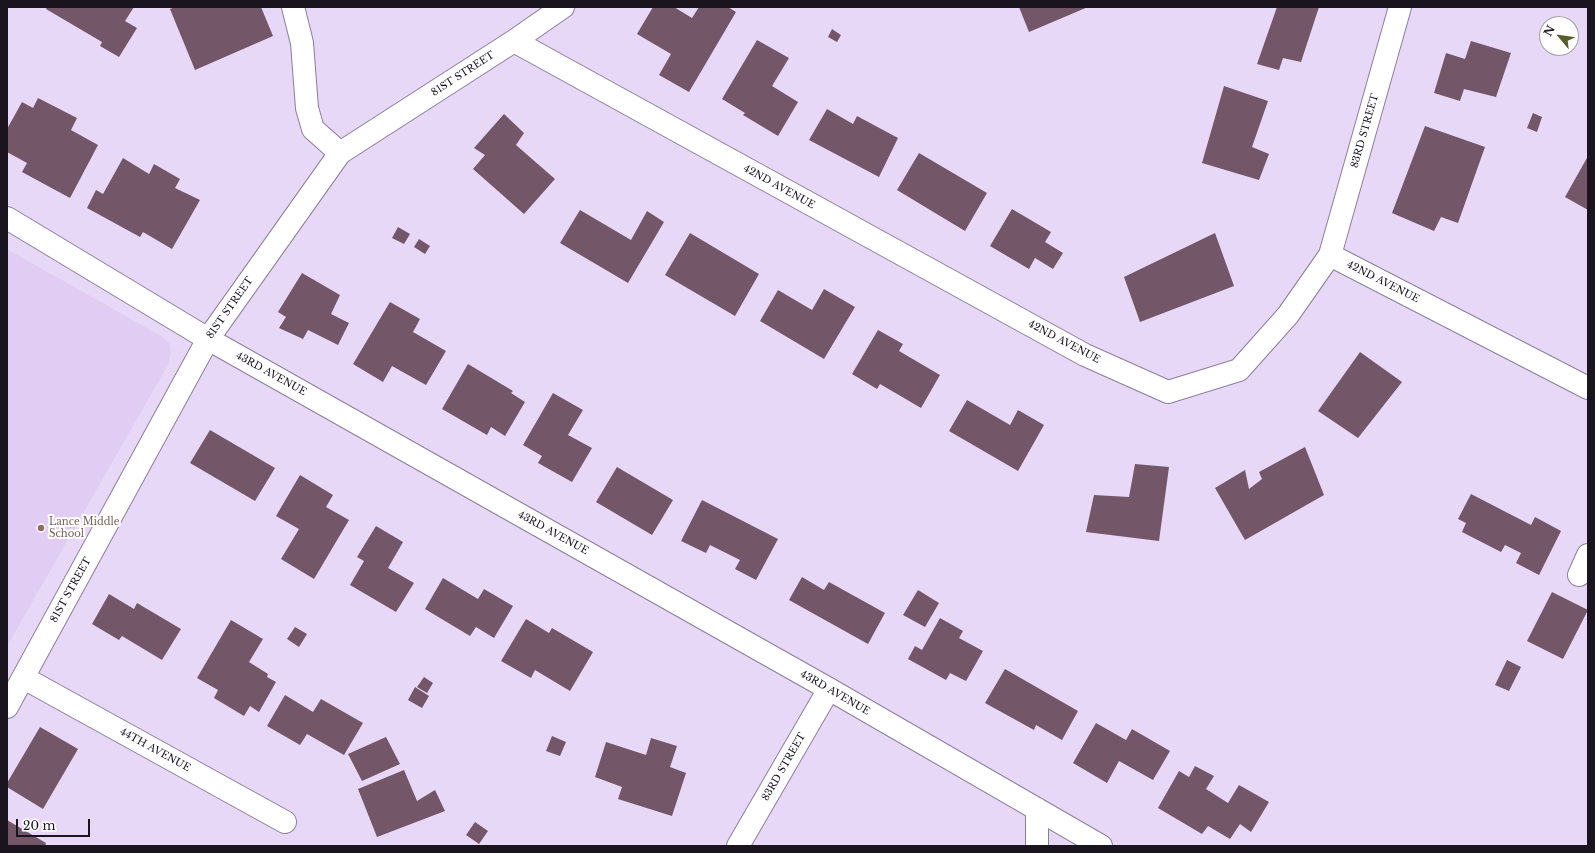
<!DOCTYPE html>
<html>
<head>
<meta charset="utf-8">
<style>
	body { margin:0 }
	#map { position:relative; width:1595px; height:853px; overflow:hidden; background:#e8d8f7; font-family:"Libre Baskerville",serif }
	canvas { display:block }
	.frame { position:absolute; inset:0; border:8px solid #1a141f; pointer-events:none }
	.north { position:absolute; left:1539px; top:16px; width:40px; height:40px; box-sizing:border-box; background:#fff; border:1px solid #a3a1a5; border-radius:50%; rotate:299deg; font-size:11px; font-weight:700; line-height:16px; text-align:center; color:#1a141f }
	.north::after { content:''; display:block; margin:auto; width:14px; height:18px; background:#595d2b; clip-path:polygon(50% 0,100% 100%,50% 72%,0 100%) }
	.scale { position:absolute; left:16px; top:819px; width:74px; height:18px; box-sizing:border-box; border:2px solid #1a141f; border-top:0; padding-left:5px; font-size:12px; line-height:14px; white-space:nowrap; color:#1a141f; -webkit-text-stroke:3px #fff; paint-order:stroke }
</style>
</head>
<body>
<div id="map">
<canvas width="1595" height="853"></canvas>
<div class="frame"></div>
<div class="north">N</div>
<div class="scale">20 m</div>
</div>
<script>
const ctx = document.querySelector('canvas').getContext('2d');
ctx.lineJoin = 'round';
function paint(path, color) {
  ctx.fillStyle = color;
  ctx.fill(path, 'evenodd');
}
function trace(path, color, width, dash) {
  ctx.strokeStyle = color;
  ctx.lineWidth = width;
  ctx.lineCap = dash ? 'butt' : 'round';
  ctx.setLineDash(dash || []);
  ctx.stroke(path);
}
function label(font, color, halo, rows, align = 'center') {
  ctx.font = font + ' "Libre Baskerville",serif';
  ctx.lineWidth = 4;
  ctx.setLineDash([]);
  ctx.textBaseline = 'middle';
  ctx.strokeStyle = halo;
  ctx.fillStyle = color;
  for (const [text, x, y, turn = 0] of rows) {
    ctx.save();
    ctx.translate(x, y);
    ctx.rotate((+turn || 0) * Math.PI / 180);
    ctx.textAlign = isNaN(turn) ? turn : align;
    if (halo) ctx.strokeText(text, 0, 0);
    ctx.fillText(text, 0, 0);
    ctx.restore();
  }
}
const built = new Path2D(`
	M7 249 161 336 170 344 171 353 168 365 7 646Z`);
const building = new Path2D(`
	M47 7H134L125 21 137 28 119 57 100 46 102 42 46 9Z
	M175 7H261L273 36 195 70 170 9Z
	M653 7H674L692 18 699 7H728L736 12 689 92 659 75 671 54 637 34Z
	M1019 7H1088L1029 32Z
	M1277 7H1319L1301 62 1283 58 1279 70 1257 64Z
	M832 29 841 35 837 42 828 37Z
	M757 40 789 58 772 86 798 102 778 136 743 115 745 113 722 99Z
	M1471 41 1511 53 1496 97 1464 89 1460 101 1434 93 1446 53 1465 59Z
	M1224 86 1268 101 1252 147 1269 154 1259 180 1202 163Z
	M38 98 77 118 71 130 98 145 70 198 22 172 27 163 7 152V129L22 102 33 108Z
	M827 109 853 124 857 116 898 138 879 177 809 140Z
	M1533 113 1542 117 1537 132 1527 128Z
	M504 114 524 133 516 145 555 179 524 214 473 169 485 155 474 148Z
	M1425 126 1485 147 1458 223 1441 217 1434 231 1392 213Z
	M919 153 987 193 965 231 897 190Z
	M1588 156V210L1565 197Z
	M123 158 149 174 154 164 180 179 175 188 200 200 172 249 143 232 140 237 87 208 96 190 103 194Z
	M1012 209 1051 232 1045 242 1063 253 1053 269 1035 258 1029 269 990 246Z
	M580 210 631 240 647 211 664 222 628 283 560 243Z
	M398 227 410 234 404 244 392 238Z
	M690 233 759 274 735 316 665 275Z
	M1215 233 1234 286 1140 322 1124 277Z
	M419 239 430 246 425 254 414 247Z
	M302 273 340 295 331 314 349 323 338 345 308 330 303 339 279 328 286 317 278 312Z
	M824 289 855 307 824 359 760 321 778 290 812 310Z
	M390 302 420 319 413 332 446 351 426 385 392 366 383 382 353 364Z
	M878 330 903 344 899 351 940 375 921 408 880 384 877 389 852 374Z
	M1360 352 1402 382 1358 438 1318 411Z
	M468 364 513 391 511 393 525 402 505 436 491 427 487 435 442 409Z
	M553 393 583 410 568 435 592 448 572 482 538 463 542 456 523 445Z
	M967 400 1010 425 1018 410 1044 425 1018 471 949 431Z
	M210 430 275 468 255 501 190 463Z
	M1305 447 1324 495 1245 540 1215 488 1245 470 1249 489 1262 479 1259 472Z
	M1135 464 1169 467 1159 541 1086 532 1094 495 1129 497Z
	M617 467 673 500 652 535 596 502Z
	M300 475 333 495 326 507 349 520 314 579 281 559 299 529 276 516Z
	M1471 494 1531 525 1535 517 1561 531 1539 575 1516 563 1521 553 1505 545 1501 552 1462 532 1466 523 1458 519Z
	M702 500 778 539 756 580 735 569 740 560 710 545 706 553 681 541Z
	M376 526 403 542 388 568 414 583 396 612 350 585 364 561 357 557Z
	M802 577 824 590 829 582 885 613 868 644 789 600Z
	M443 578 478 599 484 589 513 606 494 638 476 627 470 636 425 609Z
	M918 590 939 603 925 627 903 615Z
	M1552 592 1588 610 1563 659 1527 641Z
	M109 594 134 609 137 603 181 629 162 660 122 636 119 640 92 624Z
	M940 618 963 631 959 638 983 651 966 681 950 673 946 680 908 659 915 646 922 650Z
	M526 619 549 633 552 628 593 652 570 691 535 670 531 678 501 661Z
	M231 620 263 639 249 662 268 674 267 677 276 682 259 712 250 706 244 716 214 698 218 690 197 678Z
	M295 627 307 634 299 647 287 639Z
	M1507 660 1521 667 1509 691 1495 685Z
	M1005 669 1078 711 1062 740 1036 725 1034 730 985 703Z
	M424 677 433 683 427 693 417 687Z
	M415 687 429 696 422 708 408 700Z
	M285 695 313 712 321 699 363 723 344 755 307 734 300 745 267 726Z
	M1096 723 1126 740 1132 729 1170 751 1153 780 1119 761 1107 783 1073 763Z
	M40 727 78 749 43 809 7 787V783Z
	M552 736 566 742 560 756 546 751Z
	M386 737 400 764 362 781 348 754Z
	M651 738 677 746 670 767 686 773 672 816 618 799 622 787 595 777 606 742 646 755Z
	M1195 766 1214 776 1206 789 1228 803 1239 785 1269 802 1251 832 1240 824 1230 839 1208 826 1202 834 1158 808 1179 771 1189 777Z
	M404 770 417 801 435 790 445 811 377 837 358 789Z
	M7 820 46 843 45 846H7Z
	M475 822 488 831 479 844 466 835Z`);
const minor = new Path2D(`
	M293 7 302 43 307 108 313 129 340 153
	M514 41 1085 355 1168 392 1239 370 1288 315 1330 255 1400 7
	M7 218 208 339 829 689 1101 846
	M1330 255 1588 388
	M1579 575 1588 555
	M24 678 285 822
	M7 707 208 339 340 153 514 41 563 7
	M1037 809V846
	M738 846 829 689`);
const markers = [
	[41,528,4,"#8d6e63"]
];
const streetNames = [
	["81ST STREET",463,74,-33],
	["83RD STREET",1365,131,-74],
	["42ND AVENUE",779,187,29],
	["42ND AVENUE",1383,282,27],
	["81ST STREET",230,308,-55],
	["42ND AVENUE",1064,342,28],
	["43RD AVENUE",271,374,29],
	["43RD AVENUE",553,533,29],
	["81ST STREET",71,590,-61],
	["43RD AVENUE",835,693,30],
	["44TH AVENUE",155,750,29],
	["83RD STREET",784,767,-60]
];
const educationNames = [
	["Lance Middle",49,522],
	["School",49,534]
];
paint(built, '#e1cdf3');
paint(building, '#735667');
trace(minor, '#8c7e9a', 24);
trace(minor, '#fff', 22);
for (const [x, y, r, color] of markers) {
  const dot = new Path2D();
  dot.arc(x, y, r, 0, 2 * Math.PI);
  ctx.fillStyle = color;
  ctx.fill(dot);
  trace(dot, '#fff', 1.5);
}
label('10px', '#1a141f', '#fff', streetNames);
label('10px', '#785e54', '#fff', educationNames, 'left');
</script>
</body>
</html>
